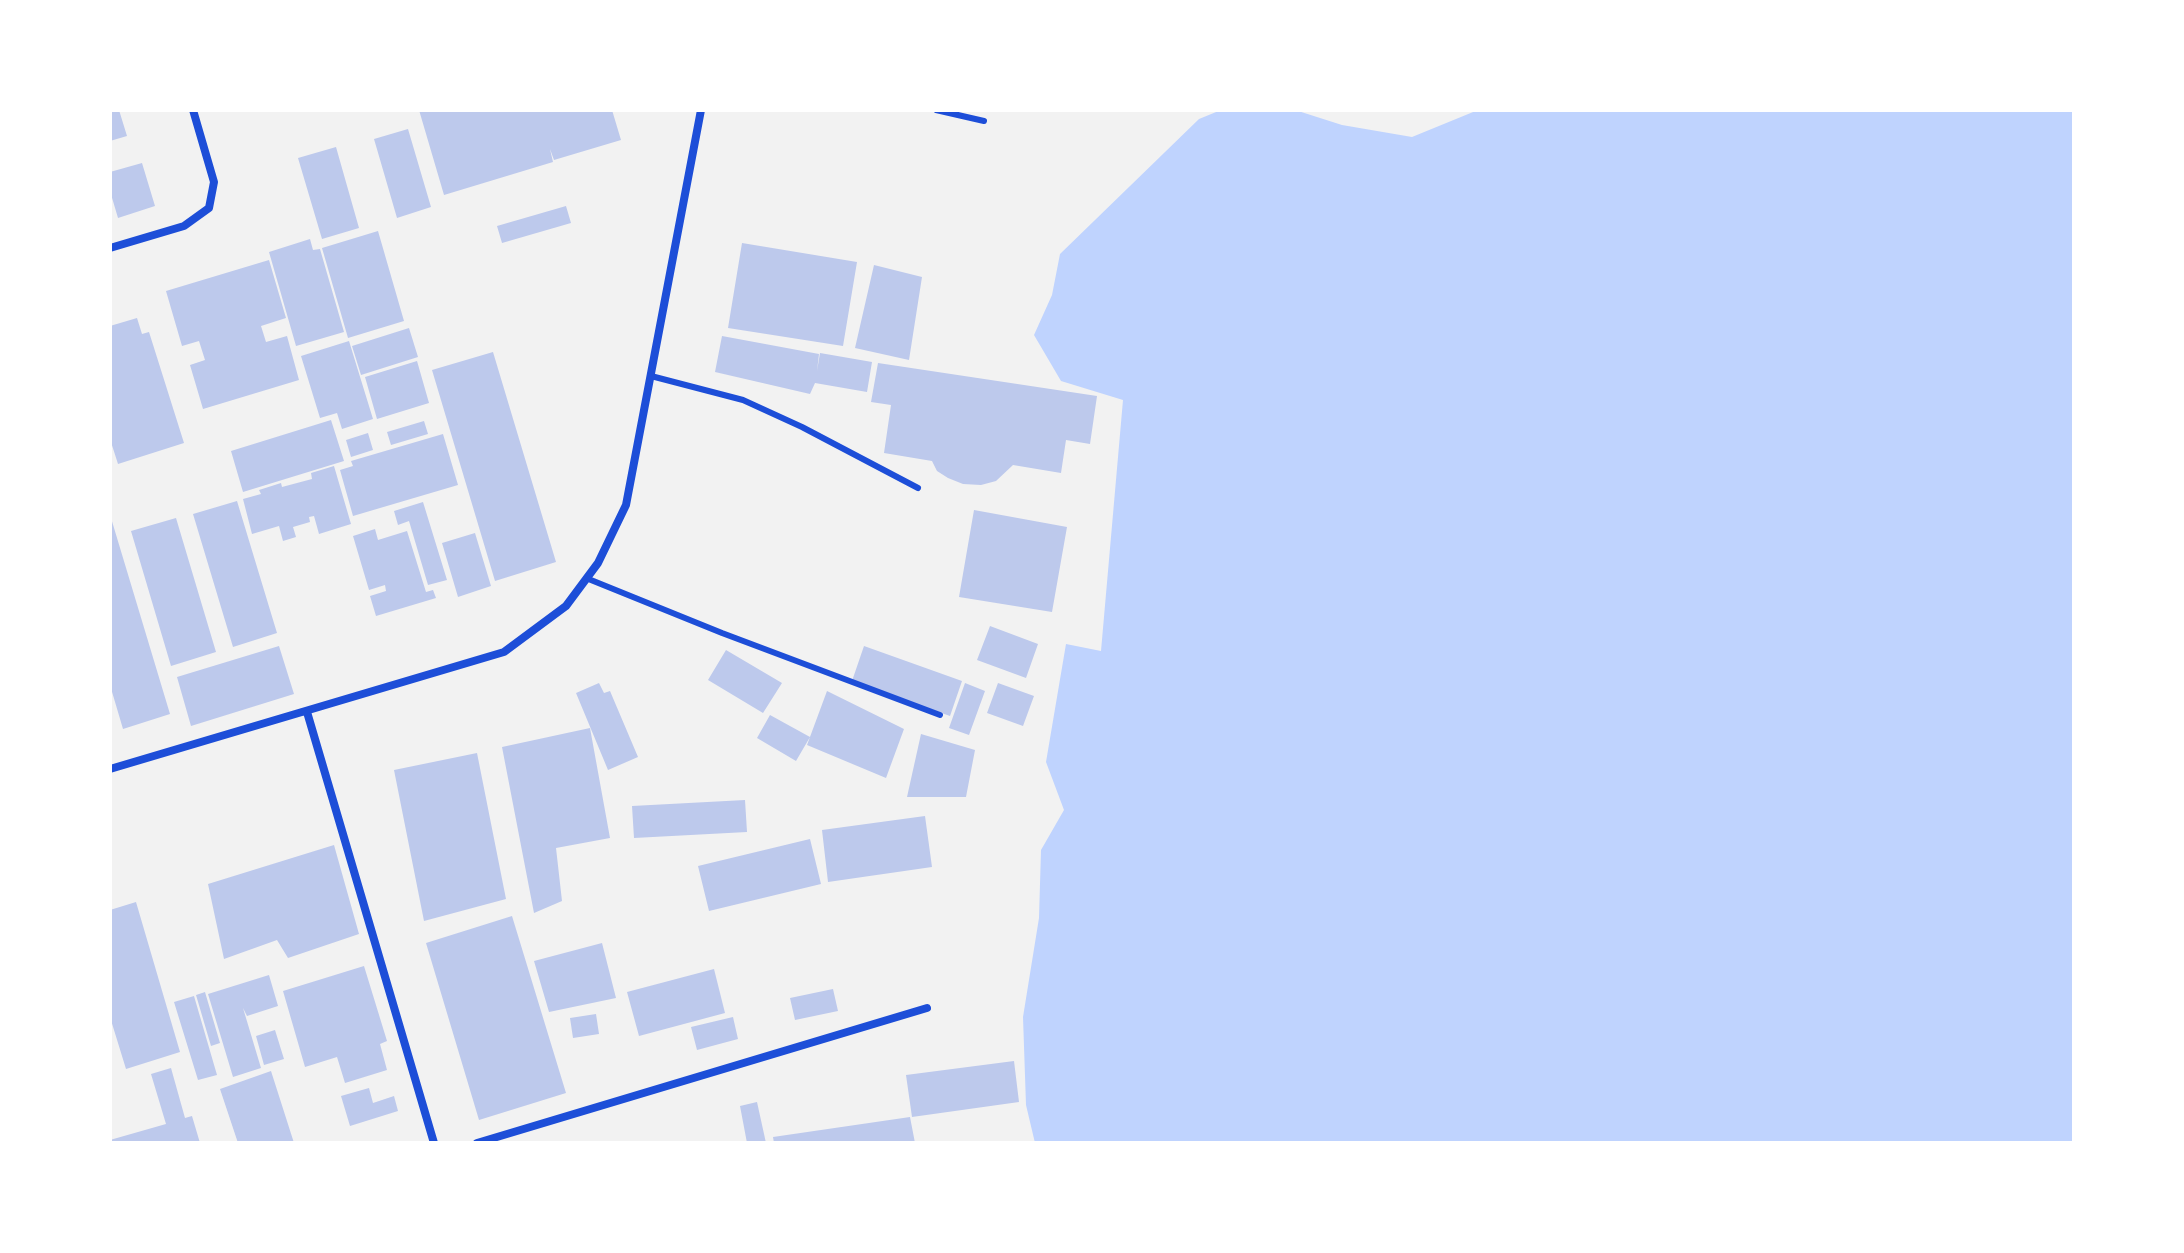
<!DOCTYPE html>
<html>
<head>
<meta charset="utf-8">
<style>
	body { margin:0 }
	#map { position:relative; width:2184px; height:1253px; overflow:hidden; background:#f2f2f2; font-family:"Exo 2",sans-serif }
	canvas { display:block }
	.frame { position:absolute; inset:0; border:112px solid #fff; pointer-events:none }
</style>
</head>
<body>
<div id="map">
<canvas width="2184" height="1253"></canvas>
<div class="frame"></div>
</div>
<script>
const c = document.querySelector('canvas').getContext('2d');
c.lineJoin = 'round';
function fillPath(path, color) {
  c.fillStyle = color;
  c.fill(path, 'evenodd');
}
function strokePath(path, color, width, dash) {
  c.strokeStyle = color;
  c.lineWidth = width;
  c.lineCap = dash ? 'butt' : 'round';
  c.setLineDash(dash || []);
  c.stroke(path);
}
const water = new Path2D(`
	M 1221,110 L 1295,110 L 1342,125 L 1412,137 L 1478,110 L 2074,110 L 2074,1143 L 1035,1143 L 1026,1105 L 1023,1017 L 1039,918 L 1041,850 L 1064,810 L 1046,762 L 1066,644 L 1101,651 L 1123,400 L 1061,381 L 1034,335 L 1052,295 L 1060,254 L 1199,119 Z`);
const building = new Path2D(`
	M 110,110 L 119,110 L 127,136 L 110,141 Z
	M 419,110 L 612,110 L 621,140 L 554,160 L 550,149 L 553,162 L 444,195 Z
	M 408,129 L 431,207 L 397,218 L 374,139 Z
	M 336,147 L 359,228 L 322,239 L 298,158 Z
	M 142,163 L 155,206 L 118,218 L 110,191 L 110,172 Z
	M 566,206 L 571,223 L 502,243 L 497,226 Z
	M 378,231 L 404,321 L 348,338 L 322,248 Z
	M 310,239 L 313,250 L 320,249 L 344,332 L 296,346 L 269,252 Z
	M 742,243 L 857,262 L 843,346 L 728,328 Z
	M 269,260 L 286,318 L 261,326 L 266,342 L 287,336 L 299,380 L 203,409 L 190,365 L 205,360 L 199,341 L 182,346 L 166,291 Z
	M 874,265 L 922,277 L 909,360 L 855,348 Z
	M 137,318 L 142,334 L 149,332 L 184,443 L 118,464 L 110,439 L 110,326 Z
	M 409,328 L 418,357 L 361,375 L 352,346 Z
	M 722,336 L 819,354 L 817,371 L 820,353 L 872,362 L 867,392 L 815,383 L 810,394 L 715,372 Z
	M 349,341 L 373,419 L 342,429 L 337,413 L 320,418 L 301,356 Z
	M 493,352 L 556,562 L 495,581 L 432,370 Z
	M 417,361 L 429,403 L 377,419 L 365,377 Z
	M 878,363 L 1097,396 L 1090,444 L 1066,440 L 1061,473 L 1013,465 L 996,481 L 981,485 L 963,484 L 948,478 L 937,471 L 932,461 L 884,453 L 891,405 L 871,402 Z
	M 331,420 L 344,461 L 243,492 L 231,451 Z
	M 424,421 L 428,434 L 391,445 L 387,432 Z
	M 368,433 L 373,450 L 351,457 L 346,440 Z
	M 443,434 L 458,485 L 353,516 L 340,470 L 353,466 L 351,461 Z
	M 334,466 L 351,524 L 319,534 L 314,516 L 309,517 L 310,522 L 293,527 L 296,537 L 283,541 L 279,526 L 252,534 L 243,499 L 261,494 L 259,490 L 281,483 L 282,487 L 312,479 L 311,473 Z
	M 237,501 L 277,633 L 233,647 L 193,514 Z
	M 423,502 L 447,580 L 428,585 L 409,521 L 398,525 L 394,511 Z
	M 974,510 L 1067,527 L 1052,612 L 959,597 Z
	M 111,518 L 170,714 L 123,729 L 110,685 Z
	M 176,518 L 216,652 L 171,666 L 131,531 Z
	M 375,529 L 378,540 L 407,531 L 426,592 L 433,590 L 436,598 L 376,616 L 370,596 L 386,591 L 385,585 L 369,590 L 353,536 Z
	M 475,533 L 491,586 L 458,597 L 442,543 Z
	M 990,626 L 1038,644 L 1026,678 L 977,660 Z
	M 279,646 L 294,694 L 191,726 L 177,677 Z
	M 864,646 L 962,681 L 950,716 L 852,681 Z
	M 726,650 L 782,683 L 763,713 L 708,680 Z
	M 599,683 L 604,693 L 610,691 L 638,757 L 608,770 L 576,693 Z
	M 965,683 L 985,691 L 969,735 L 949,728 Z
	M 998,683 L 1034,696 L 1023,726 L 987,713 Z
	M 827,691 L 904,729 L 886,778 L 807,745 Z
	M 770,715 L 810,737 L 796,761 L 757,738 Z
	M 590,728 L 610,838 L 556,848 L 562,901 L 534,913 L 502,747 Z
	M 921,734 L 975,750 L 966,797 L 907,797 Z
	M 477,753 L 506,899 L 424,921 L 394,770 Z
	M 745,800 L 747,832 L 634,838 L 632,806 Z
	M 925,816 L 932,867 L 828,882 L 822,830 Z
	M 810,839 L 821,884 L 709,911 L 698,866 Z
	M 334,845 L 359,934 L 288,958 L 277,940 L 224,959 L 208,884 Z
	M 136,902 L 180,1052 L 126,1069 L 110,1017 L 110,910 Z
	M 512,916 L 566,1093 L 479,1120 L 426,943 Z
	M 602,943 L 616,998 L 549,1012 L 534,961 Z
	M 364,966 L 387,1041 L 380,1044 L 387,1070 L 345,1083 L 337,1057 L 305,1067 L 283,991 Z
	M 714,969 L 725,1013 L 639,1036 L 627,992 Z
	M 269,975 L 278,1006 L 247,1016 L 243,1008 L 261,1068 L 233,1077 L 208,994 Z
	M 833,989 L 838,1011 L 795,1020 L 790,998 Z
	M 205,992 L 220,1043 L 211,1046 L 196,995 Z
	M 194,996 L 217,1075 L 198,1080 L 174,1002 Z
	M 596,1014 L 599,1034 L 573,1038 L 570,1018 Z
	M 733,1017 L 738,1039 L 697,1050 L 691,1027 Z
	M 275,1030 L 284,1059 L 264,1065 L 256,1036 Z
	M 1014,1061 L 1019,1102 L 912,1117 L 906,1075 Z
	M 171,1068 L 185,1118 L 192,1116 L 200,1143 L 110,1143 L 110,1140 L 166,1124 L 151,1074 Z
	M 271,1071 L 294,1143 L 238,1143 L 220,1089 Z
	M 369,1088 L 373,1103 L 394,1096 L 398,1111 L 350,1126 L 341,1096 Z
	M 757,1102 L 766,1143 L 747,1143 L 740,1106 Z
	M 910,1117 L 915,1143 L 774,1143 L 773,1137 Z`);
const service = new Path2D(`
	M 936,110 L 984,121
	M 651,376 L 743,400 L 802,427 L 918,488
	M 586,578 L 722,633 L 940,715`);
const minor = new Path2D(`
	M 110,248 L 184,226 L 209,208 L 214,182 L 193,110
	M 307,712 L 434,1143
	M 110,769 L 504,652 L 566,606 L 598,563 L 626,505 L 701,110
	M 477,1143 L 927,1008`);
fillPath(water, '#bfd3fe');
fillPath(building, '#bdc9ec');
strokePath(service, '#1d4ed8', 6);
strokePath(minor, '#1d4ed8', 8);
</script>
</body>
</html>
